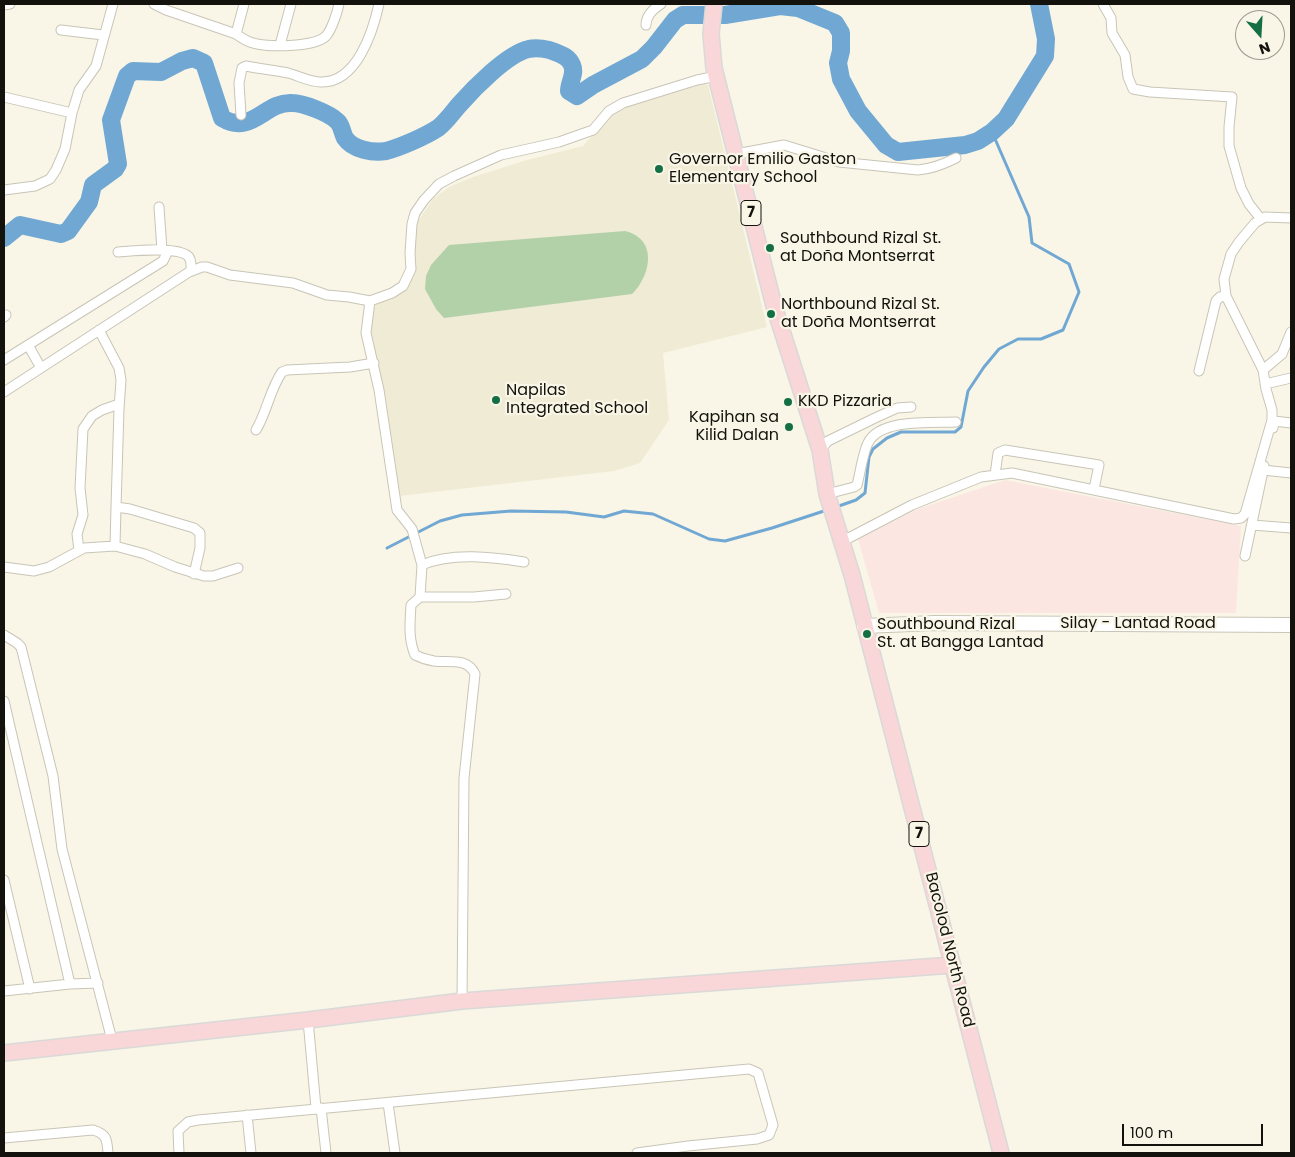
<!DOCTYPE html>
<html>
<head>
<meta charset="utf-8">
<style>
	body { margin:0 }
	#map { position:relative; width:1295px; height:1157px; overflow:hidden; background:#f9f6e7; font-family:Poppins,sans-serif }
	canvas { display:block }
	.frame { position:absolute; inset:0; border:5px solid #13120d; pointer-events:none }
	.north { position:absolute; left:1235px; top:10px; width:50px; height:50px; box-sizing:border-box; background:#f9f6e7; border:1px solid #9d9b90; border-radius:50%; rotate:161deg; font-size:14px; font-weight:700; line-height:20px; text-align:center; color:#13120d }
	.north::after { content:''; display:block; margin:auto; width:18px; height:22px; background:#146f44; clip-path:polygon(50% 0,100% 100%,50% 72%,0 100%) }
	.scale { position:absolute; left:1122px; top:1124px; width:141px; height:22px; box-sizing:border-box; border:2px solid #13120d; border-top:0; padding-left:6px; font-size:15px; line-height:18px; white-space:nowrap; color:#13120d; -webkit-text-stroke:4px #f9f6e7; paint-order:stroke }
</style>
</head>
<body>
<div id="map">
<canvas width="1295" height="1157"></canvas>
<div class="frame"></div>
<div class="north">N</div>
<div class="scale">100 m</div>
</div>
<script>
const c = document.querySelector('canvas').getContext('2d');
c.lineJoin = 'round';
function fillPath(path, color) {
  c.fillStyle = color;
  c.fill(path, 'evenodd');
}
function strokePath(path, color, width, dash) {
  c.strokeStyle = color;
  c.lineWidth = width;
  c.lineCap = dash ? 'butt' : 'round';
  c.setLineDash(dash || []);
  c.stroke(path);
}
function label(font, color, halo, rows, align = 'center') {
  c.font = font + ' Poppins,sans-serif';
  c.lineWidth = 4.5;
  c.setLineDash([]);
  c.textBaseline = 'middle';
  c.strokeStyle = halo;
  c.fillStyle = color;
  for (const [text, x, y, turn = 0] of rows) {
    c.save();
    c.translate(x, y);
    c.rotate((+turn || 0) * Math.PI / 180);
    c.textAlign = isNaN(turn) ? turn : align;
    if (halo) c.strokeText(text, 0, 0);
    c.fillText(text, 0, 0);
    c.restore();
  }
}
const built = new Path2D(`
	M 700,83 L 708,85 L 767,327 L 663,353 L 669,420 L 640,463 L 614,471 L 399,496 L 371,329 L 373,310 L 378,302 L 403,292 L 413,275 L 414,227 L 433,199 L 449,187 L 473,177 L 527,160 L 583,146 L 617,107 Z`);
const medical = new Path2D(`
	M 1005,480 L 1241,526 L 1236,613 L 879,613 L 858,539 L 918,509 Z`);
const green = new Path2D(`
	M 625,231 C 658,239 651,275 632,294 L 444,318 L 436,309 L 425,289 L 426,276 L 431,265 L 449,245 Z`);
const stream = new Path2D(`
	M 836,507 L 856,500 L 865,493 L 869,457 L 873,449 L 887,438 L 901,432 L 955,432 L 961,427 L 968,391 L 984,367 L 999,349 L 1018,339 L 1041,339 L 1063,330 L 1079,292 L 1069,264 L 1032,243 L 1029,217 L 992,132
	M 387,548 L 440,521 L 462,515 L 511,511 L 566,512 L 604,517 L 624,511 L 653,514 L 709,539 L 725,541 L 772,528 L 827,510`);
const river = new Path2D(`
	M 4,238 L 20,225 L 61,234 L 68,231 L 89,202 L 93,185 L 115,169 L 118,164 L 111,120 L 127,76 L 133,71 L 161,72 L 182,61 L 193,58 L 204,63 L 222,118 C 252,136 265,101 292,103 C 303,103 329,113 337,121 C 342,125 342,133 345,138 C 353,150 373,153 386,151 C 401,147 426,136 438,128 C 446,122 452,113 459,105 C 473,89 508,53 529,49 C 536,47 548,49 555,52 C 562,55 569,57 572,65 C 576,74 569,82 569,91 L 577,96 L 593,85 L 642,59 L 654,47 L 675,20 L 683,15 L 725,15 L 780,6 L 798,8 L 835,23 L 841,33 L 841,51 L 838,63 L 841,79 L 858,111 L 886,145 L 898,152 L 965,145 L 978,141 L 992,132 L 1006,119 L 1045,56 L 1046,39 L 1039,4`);
const street = new Path2D(`
	M 154,4 L 166,10 L 236,34 L 244,4
	M 1103,4 L 1111,18 L 1112,33 L 1125,55 L 1128,77 L 1133,89 L 1150,92 L 1232,97 L 1229,127 L 1229,146 L 1241,188 L 1249,204 L 1261,219
	M 4,5 L 10,4
	M 646,25 C 646,15 653,9 661,4
	M 61,30 L 103,35
	M 236,34 C 243,39 249,43 257,44 C 272,47 315,47 326,36 C 332,29 337,13 339,4
	M 280,45 L 291,4
	M 4,97 L 72,113
	M 241,115 L 239,83 L 242,68 L 246,66 C 260,69 274,70 288,73 C 299,76 310,82 321,82 C 357,83 373,31 379,4
	M 736,154 L 784,145 L 839,162 L 918,170 C 932,169 944,164 956,158
	M 4,190 L 35,186 L 50,179 L 56,170 L 65,149 L 72,113 L 79,90 L 96,66 L 113,4
	M 159,207 L 162,250
	M 118,252 C 133,251 177,246 188,256 C 192,260 191,266 191,271
	M 370,301 L 366,333 L 379,390 L 397,510 L 412,529 L 422,565
	M 4,317 L 6,315
	M 99,330 L 119,368 L 121,380 L 119,409 L 116,507
	M 28,345 L 41,368
	M 4,360 L 155,266 L 163,261 L 168,251
	M 1263,370 L 1282,354 L 1291,332
	M 1199,371 L 1216,301 L 1220,297 L 1226,296
	M 1265,384 L 1291,378
	M 4,392 L 189,272 L 202,267 L 207,267 L 230,275 L 293,283 L 327,295 L 349,297 L 370,301 L 392,293 L 403,286 L 411,269 L 410,253 L 412,224 L 415,213 L 424,200 L 439,184 L 454,176 L 501,155 L 559,142 L 593,130 L 609,111 L 623,103 L 697,80 L 717,76
	M 1273,428 L 1274,421 L 1291,423
	M 256,430 C 267,412 270,389 282,372 L 287,370 L 350,367 L 374,363
	M 820,450 L 828,441 L 875,418 L 897,408 L 911,407
	M 1263,470 L 1291,473
	M 995,475 L 998,453 L 1005,450 L 1099,465 L 1094,489
	M 827,494 L 854,487 L 857,485 C 860,474 863,452 868,443 C 880,418 933,423 956,422
	M 1252,525 L 1291,528
	M 843,541 L 912,505 L 981,477 L 1012,473 L 1234,519 L 1241,518 L 1245,514 L 1272,420 L 1272,410 L 1266,389 L 1263,370 L 1226,296 L 1224,279 L 1231,254 L 1239,242 L 1255,223 L 1265,217 L 1291,218
	M 115,546 L 116,507 L 130,509 L 194,528 L 200,533 L 200,548 L 194,574
	M 79,550 L 77,534 L 83,515 L 80,488 L 83,429 L 92,416 L 102,410 L 119,404
	M 1245,556 L 1264,466
	M 4,567 L 34,571 L 49,567 L 84,548 L 115,546 L 145,554 L 175,567 L 204,576 L 213,576 L 238,568
	M 420,597 L 474,597 L 506,594
	M 4,635 L 17,643 L 21,647 L 53,776 L 62,849 L 112,1040
	M 4,701 L 70,984
	M 4,880 L 30,989
	M 4,991 L 70,984 L 98,983
	M 462,1001 L 464,778 L 475,674 C 467,657 449,663 434,661 C 428,660 421,658 415,655 C 408,638 410,623 411,605 L 420,597 L 422,565 C 451,552 493,557 524,562
	M 308,1020 L 316,1108
	M 388,1103 L 395,1153
	M 321,1108 L 326,1153
	M 247,1115 L 251,1153
	M 4,1138 L 93,1130 C 107,1134 107,1140 108,1153
	M 179,1153 L 178,1131 L 188,1122 L 198,1120 L 749,1069 L 758,1073 L 773,1125 L 769,1135 L 757,1139 L 688,1146 L 637,1153`);
const secondary = new Path2D(`
	M 864,626 L 935,623 L 1291,625`);
const primary = new Path2D(`
	M 714,4 L 711,34 L 714,68 L 774,306 L 820,450 L 827,494 L 852,575 L 1001,1153
	M 4,1053 L 308,1020 L 462,1001 L 953,965`);
const markers = [
	[659,169,5,"#146f44"],
	[770,248,5,"#146f44"],
	[771,314,5,"#146f44"],
	[496,400,5,"#146f44"],
	[788,402,5,"#146f44"],
	[789,427,5,"#146f44"],
	[867,634,5,"#146f44"]
];
const shields = [
	[751,213,20],
	[919,834,20]
];
const shieldNames = [
	["7",751,213],
	["7",919,834]
];
const poiNames = [
	["Governor Emilio Gaston",669,160],
	["Elementary School",669,178],
	["Southbound Rizal St.",780,239],
	["at Doña Montserrat",780,257],
	["Northbound Rizal St.",781,305],
	["at Doña Montserrat",781,323],
	["Napilas",506,391],
	["Integrated School",506,409],
	["KKD Pizzaria",798,402],
	["Kapihan sa",779,418,"right"],
	["Kilid Dalan",779,436,"right"],
	["Southbound Rizal",877,625],
	["St. at Bangga Lantad",877,643]
];
const streetNames = [
	["Silay - Lantad Road",1138,624],
	["Bacolod North Road",949,950,76]
];
fillPath(built, '#efebd4');
fillPath(medical, '#fbe6e2');
fillPath(green, '#b2d1a9');
strokePath(stream, '#71a8d3', 3);
strokePath(river, '#71a8d3', 18);
strokePath(street, '#c8c5b7', 11);
strokePath(secondary, '#c8c5b7', 16);
strokePath(primary, '#d9d9d8', 18);
strokePath(street, '#fff', 9);
strokePath(secondary, '#fff', 14);
strokePath(primary, '#f9d7d8', 15);
for (const [x, y, r, color] of markers) {
  const dot = new Path2D();
  dot.arc(x, y, r, 0, 2 * Math.PI);
  c.fillStyle = color;
  c.fill(dot);
  strokePath(dot, '#f9f6e7', 2);
}
for (const [x, y, w] of shields) {
  const box = new Path2D();
  box.roundRect(x - w / 2, y - 12.5, w, 25, 4);
  c.fillStyle = '#f9f6e7';
  c.fill(box);
  strokePath(box, '#13120d', 1);
}
label('bold 15px', '#13120d', null, shieldNames);
label('16px', '#13120d', '#f9f6e7', poiNames, 'left');
label('16px', '#13120d', '#f9f6e7', streetNames);
</script>
</body>
</html>
